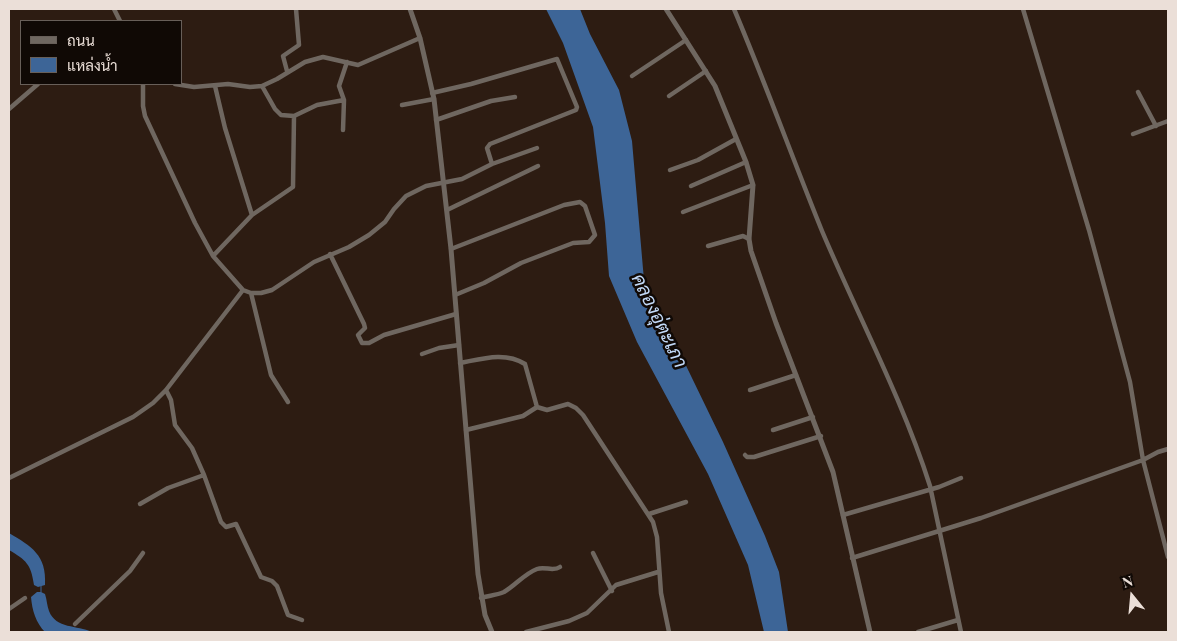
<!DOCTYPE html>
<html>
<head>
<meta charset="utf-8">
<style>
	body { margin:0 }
	#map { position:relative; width:1177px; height:641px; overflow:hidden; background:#2d1c12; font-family:"Playfair Display",Sarabun,serif }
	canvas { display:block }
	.frame { position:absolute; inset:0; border:10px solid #ebdfd8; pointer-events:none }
	.legend { position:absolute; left:20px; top:20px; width:162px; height:65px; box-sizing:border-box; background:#100905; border:1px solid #685f59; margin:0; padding:6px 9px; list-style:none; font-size:15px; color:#ebdfd8 }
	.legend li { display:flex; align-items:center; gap:10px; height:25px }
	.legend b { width:25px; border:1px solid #685f59 }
	.north { position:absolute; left:1107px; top:571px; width:50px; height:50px; -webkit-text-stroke:4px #100905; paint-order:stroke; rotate:343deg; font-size:14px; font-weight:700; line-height:20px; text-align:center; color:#ebdfd8 }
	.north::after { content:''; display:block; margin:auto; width:18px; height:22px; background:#ebdfd8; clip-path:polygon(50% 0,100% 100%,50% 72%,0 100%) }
</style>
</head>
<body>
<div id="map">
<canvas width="1177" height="641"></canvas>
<div class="frame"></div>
<ul class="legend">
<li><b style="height:6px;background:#6f6760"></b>ถนน</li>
<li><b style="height:14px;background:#3d6597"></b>แหล่งน้ำ</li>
</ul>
<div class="north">N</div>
</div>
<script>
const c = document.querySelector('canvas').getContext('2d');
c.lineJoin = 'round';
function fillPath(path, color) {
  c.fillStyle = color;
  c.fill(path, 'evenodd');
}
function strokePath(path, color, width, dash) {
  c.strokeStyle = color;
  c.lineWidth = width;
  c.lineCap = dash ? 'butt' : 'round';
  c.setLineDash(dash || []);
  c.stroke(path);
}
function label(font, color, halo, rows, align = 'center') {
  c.font = font + ' "Playfair Display",Sarabun,serif';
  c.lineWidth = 5;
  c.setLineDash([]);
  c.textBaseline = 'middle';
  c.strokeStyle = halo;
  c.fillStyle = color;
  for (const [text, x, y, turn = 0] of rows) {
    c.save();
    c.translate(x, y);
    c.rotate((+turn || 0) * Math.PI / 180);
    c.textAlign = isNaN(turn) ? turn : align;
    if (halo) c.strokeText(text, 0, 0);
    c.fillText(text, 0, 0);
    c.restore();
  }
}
const water = new Path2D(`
	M 546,9 L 580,9 L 590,34 L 619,90 L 632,141 L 645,292 L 676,345 L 723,442 L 765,536 L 779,572 L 788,632 L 764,632 L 748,565 L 708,474 L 637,342 L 609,276 L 605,223 L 593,127 L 563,43 Z
	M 9,533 C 31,546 47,555 45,585 L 38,587 L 34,585 C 31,564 26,560 9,550 Z
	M 37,592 L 41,592 L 45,594 C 47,600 47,606 49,611 C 56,629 77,625 92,632 L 45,632 C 36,623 32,610 31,597 Z`);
const stream = new Path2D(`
	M 41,584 L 41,592`);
const minor = new Path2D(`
	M 114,9 L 120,21
	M 734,9 C 765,82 792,157 822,231 C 858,316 902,398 930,486 L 961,632
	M 1023,9 L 1089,230 L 1130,382 L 1143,460 L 1168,557
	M 287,71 L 283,56 L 299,45 L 296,9
	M 632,76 L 686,40
	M 143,84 L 143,106 L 145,116 L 195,223 L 213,256 L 243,290 L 251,293 L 261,293 L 272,290 L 314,262 L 349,247 L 369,235 L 385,222 L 394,209 L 406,196 L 426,186 L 462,179 L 492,164 L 537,148
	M 175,84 L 194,87 L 228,84 L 250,87 L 262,86 L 277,79 L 305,62 L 323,57 L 358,65 L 420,38
	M 262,86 L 275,109 L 281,115 L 294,116 L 317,105 L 344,100
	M 1138,92 L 1156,126
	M 432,93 L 471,84 L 557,59 L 577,107 L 576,110 L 490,144 L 487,148 L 492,164
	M 669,96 L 706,71
	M 402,105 L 434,99
	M 9,109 L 38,84
	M 436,120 L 491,101 L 515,97
	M 343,130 L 344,100 L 339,86 L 347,62
	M 1133,134 L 1168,121
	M 670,170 L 698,160 L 736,139
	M 691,186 L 746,162
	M 447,210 L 538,166
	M 683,212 L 753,185
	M 252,215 L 293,187 L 294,116
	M 708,246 L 743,236 L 749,239
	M 451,249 L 564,205 L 580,202 L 585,206 L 595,235 L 589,242 L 573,243 L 521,263 L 484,283 L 455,295
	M 330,254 L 364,324 L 365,328 L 358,335 L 362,343 L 369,343 L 384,335 L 456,314
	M 213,256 L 252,215 L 225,128 L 215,86
	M 251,293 L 271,375 L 288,402
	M 422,354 L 439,348 L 459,345
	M 460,363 C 481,359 505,351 525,364 L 537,407 L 547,410 L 568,404 L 576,408 L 583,415 L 653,522 L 657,537 L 661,593 L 669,632
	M 166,390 L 171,400 L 175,425 L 192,448 L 204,475 L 221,522 L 226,527 L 236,524 L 261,577 L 272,581 L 277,586 L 288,615 L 302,620
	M 750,390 L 796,375
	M 466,430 L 523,416 L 537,407
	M 773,430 L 813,417
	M 745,455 L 747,457 L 754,457 L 821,436
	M 9,478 L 133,417 L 153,403 L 166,390 L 243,290
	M 140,504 L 168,488 L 204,475
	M 649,514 L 686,502
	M 843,515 L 939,487 L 961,478
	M 593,553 L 612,591
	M 852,558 L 981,518 L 1143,460 L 1158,452 L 1168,449
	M 481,598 C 488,596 497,595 504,592 C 516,585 524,574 537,569 C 545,566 553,572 560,567
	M 9,609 L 25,598
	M 75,624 L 130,571 L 143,553
	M 526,632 L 569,621 L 587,613 L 616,585 L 658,572
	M 918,632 L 958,620`);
const tertiary = new Path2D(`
	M 410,9 L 420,38 L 434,99 L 451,249 L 478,574 L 485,615 L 492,632
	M 666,9 L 715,86 L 746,162 L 753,185 L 749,239 L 751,251 L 776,323 L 833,472 L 870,632`);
const waterNames = [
	["คลองอุ่ตะเภา",659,321,64]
];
fillPath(water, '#3d6597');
strokePath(stream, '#3d6597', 1);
strokePath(minor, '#6f6760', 4.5);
strokePath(tertiary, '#6f6760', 5);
label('italic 19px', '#c2d9f7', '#100905', waterNames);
</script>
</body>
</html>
